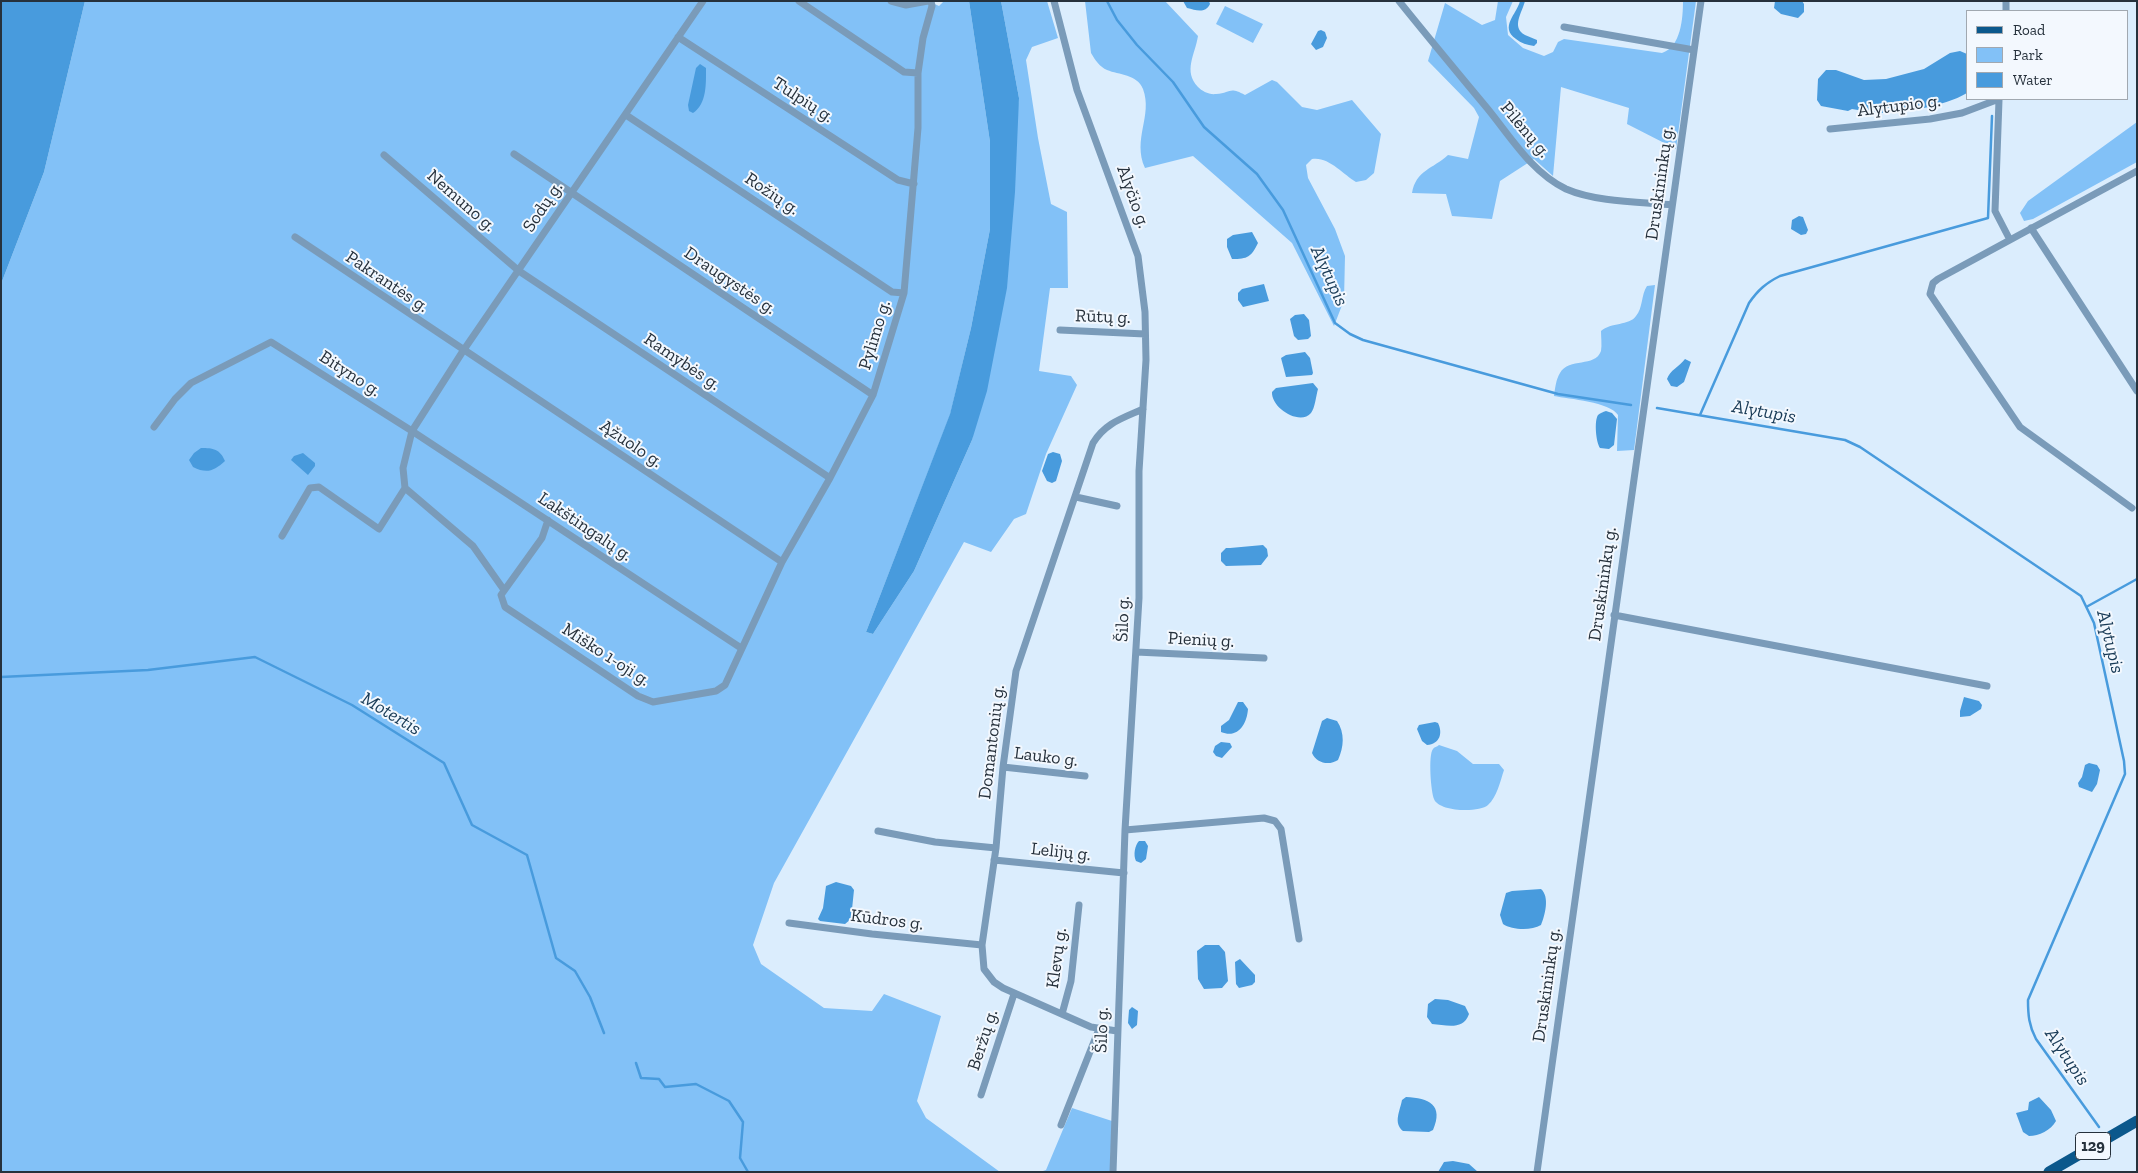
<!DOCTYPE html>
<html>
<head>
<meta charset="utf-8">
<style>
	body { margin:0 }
	#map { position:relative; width:2138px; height:1173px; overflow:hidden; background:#dbedfd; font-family:"Zilla Slab",serif }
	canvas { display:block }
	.frame { position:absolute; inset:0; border:2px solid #26313c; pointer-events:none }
	.legend { position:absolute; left:1966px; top:10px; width:162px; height:90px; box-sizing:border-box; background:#f3f8fe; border:1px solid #a1a8b0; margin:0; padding:6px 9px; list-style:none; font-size:15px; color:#26313c }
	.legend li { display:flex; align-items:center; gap:10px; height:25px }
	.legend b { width:25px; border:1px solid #a1a8b0 }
</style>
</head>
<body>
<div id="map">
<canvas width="2138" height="1173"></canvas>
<div class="frame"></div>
<ul class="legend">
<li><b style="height:6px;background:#0b588c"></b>Road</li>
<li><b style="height:14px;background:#82c1f7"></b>Park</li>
<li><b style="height:14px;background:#489bdd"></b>Water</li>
</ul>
</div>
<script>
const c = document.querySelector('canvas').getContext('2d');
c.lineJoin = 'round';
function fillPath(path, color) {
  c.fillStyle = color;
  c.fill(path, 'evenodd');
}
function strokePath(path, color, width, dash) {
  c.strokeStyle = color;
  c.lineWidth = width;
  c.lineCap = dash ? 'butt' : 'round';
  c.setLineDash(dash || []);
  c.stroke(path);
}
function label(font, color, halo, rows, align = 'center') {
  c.font = font + ' "Zilla Slab",serif';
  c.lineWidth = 4;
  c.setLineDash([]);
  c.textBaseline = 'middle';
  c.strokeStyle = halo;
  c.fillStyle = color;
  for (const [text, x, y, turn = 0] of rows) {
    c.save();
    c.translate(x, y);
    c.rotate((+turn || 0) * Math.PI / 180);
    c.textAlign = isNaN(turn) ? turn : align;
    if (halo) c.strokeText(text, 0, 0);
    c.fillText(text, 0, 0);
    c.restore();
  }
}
const green = new Path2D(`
	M 85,1 L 928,1 L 939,6 L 944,1 L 969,1 L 990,142 L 990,229 L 971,328 L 950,415 L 866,632 L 873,634 L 914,571 L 972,440 L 1019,98 L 1001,1 L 1047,1 L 1058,38 L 1032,47 L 1026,60 L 1038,138 L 1051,204 L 1067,212 L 1068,288 L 1050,288 L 1039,371 L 1071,376 L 1077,385 L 1046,454 L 1026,514 L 1014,519 L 991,552 L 964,542 L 774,883 L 753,945 L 761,964 L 824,1008 L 872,1011 L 884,994 L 941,1016 L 917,1101 L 926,1118 L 1000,1172 L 1,1172 L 1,284 L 44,172 Z
	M 1085,1 L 1165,1 L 1198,36 C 1195,55 1183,71 1198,87 C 1202,91 1209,95 1216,94 C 1231,93 1229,86 1245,95 L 1272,80 L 1277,82 L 1302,107 L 1317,110 L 1352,100 L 1381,134 L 1374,173 L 1366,180 L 1356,182 C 1343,174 1328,156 1312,159 L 1306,165 L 1308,178 L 1335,229 L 1345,256 L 1344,300 L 1334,326 L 1292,243 L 1193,156 L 1145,168 C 1132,139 1153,116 1143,89 C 1137,74 1119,75 1107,70 C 1100,67 1095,60 1091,53 Z
	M 1498,1 L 1513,1 L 1506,17 L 1508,35 L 1523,48 L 1544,56 L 1553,52 L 1558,42 L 1564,39 L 1662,53 C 1681,47 1683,18 1683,1 L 1696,1 L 1676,149 L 1627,124 L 1629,108 L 1561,87 L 1553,176 L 1534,159 L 1500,181 L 1492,219 L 1452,216 L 1446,194 L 1412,193 C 1416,170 1433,169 1448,155 L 1468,159 L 1479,117 L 1474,108 L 1428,61 L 1445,3 L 1482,25 L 1495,20 Z
	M 1225,6 L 1263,24 L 1253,43 L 1216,24 Z
	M 2137,122 L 2137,162 L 2033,219 L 2024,221 L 2020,213 L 2028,201 Z
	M 1655,285 L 1634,450 L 1617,451 L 1618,415 C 1610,402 1569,399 1554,396 C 1555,389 1556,379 1560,373 C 1569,357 1595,368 1601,351 C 1602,345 1601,337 1601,331 C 1611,322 1629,326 1636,316 C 1643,308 1641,295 1647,286 Z
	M 1439,745 L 1457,751 L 1473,764 L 1499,764 L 1504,770 C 1500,782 1497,797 1488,805 C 1479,813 1439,812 1434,799 C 1431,792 1428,755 1433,749 C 1434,747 1437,747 1439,745 Z
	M 1072,1108 L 1112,1121 L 1110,1172 L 1040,1172 L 1046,1170 Z`);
const water = new Path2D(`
	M 1,1 L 85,1 L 44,172 L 1,284 Z
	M 969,1 L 1001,1 L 1019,98 L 1015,192 L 1007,288 L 987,391 L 972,440 L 914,571 L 873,634 L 866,632 L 950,414 L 971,328 L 990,229 L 990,142 Z
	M 1183,1 L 1209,1 L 1210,4 C 1205,14 1196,10 1187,8 Z
	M 1520,1 L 1525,1 C 1522,13 1511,27 1525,35 C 1529,37 1533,38 1537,40 L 1537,43 L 1534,46 C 1527,45 1521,43 1516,39 C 1499,27 1517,14 1520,1 Z
	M 1775,1 L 1802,1 L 1804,4 L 1804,12 L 1798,18 L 1781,14 L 1774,8 Z
	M 1321,30 L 1325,32 L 1327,38 L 1323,47 L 1316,50 L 1311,44 L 1318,31 Z
	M 1960,51 L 1967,54 L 1967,93 C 1943,107 1903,113 1875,113 C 1868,113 1860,110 1852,109 L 1848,111 L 1821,106 L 1817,100 L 1818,79 L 1826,70 L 1836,70 L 1864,80 L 1886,79 L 1924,69 L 1950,53 Z
	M 700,64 L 706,68 C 706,83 707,104 693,113 L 689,111 L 688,105 L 696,68 Z
	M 1799,216 L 1803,217 L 1808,230 L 1806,234 L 1801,235 L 1791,229 L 1792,220 Z
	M 1252,232 L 1258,243 C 1251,257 1248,259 1232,259 L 1227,247 L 1227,239 L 1233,235 Z
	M 1264,284 L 1269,301 L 1243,307 L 1238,300 L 1238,293 L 1242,289 Z
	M 1304,314 L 1309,320 L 1311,336 L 1308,339 L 1298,340 L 1294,336 L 1290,319 L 1295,315 Z
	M 1305,352 L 1310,358 L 1313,373 L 1312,375 L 1286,377 L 1281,358 L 1286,355 Z
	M 1685,359 L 1691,362 L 1684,382 L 1677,387 L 1671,386 L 1667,379 C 1670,370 1679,367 1685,359 Z
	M 1313,383 L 1318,389 C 1316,396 1315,408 1311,413 C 1300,426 1271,408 1272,392 L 1276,388 Z
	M 1606,411 L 1612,413 L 1617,419 L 1614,445 L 1609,449 L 1600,448 C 1596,442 1594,421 1598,415 C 1600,413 1603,412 1606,411 Z
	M 201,448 C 213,448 220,449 225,461 C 214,471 207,474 193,467 L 189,460 L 194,453 Z
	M 1053,452 L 1060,454 L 1062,461 L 1056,481 L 1052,483 L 1047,481 L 1042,471 L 1048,454 Z
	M 303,453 L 315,463 L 315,466 L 308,475 L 291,460 L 294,456 Z
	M 1263,545 L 1267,549 L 1268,556 L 1261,565 L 1226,566 L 1221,561 L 1221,553 L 1226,548 L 1230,548 Z
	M 1964,697 L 1979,701 L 1982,705 L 1981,709 L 1970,716 L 1960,717 L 1960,711 Z
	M 1238,702 L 1243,702 L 1248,709 C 1247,724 1238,739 1221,732 L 1221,726 L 1229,720 Z
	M 1327,718 L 1337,721 C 1345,733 1344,747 1338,760 C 1329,766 1316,763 1312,753 L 1322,721 Z
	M 1435,722 L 1438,723 C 1443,733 1440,744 1427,745 L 1422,741 L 1417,729 L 1419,725 Z
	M 1221,742 L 1230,743 L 1232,747 L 1222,758 L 1216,756 L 1213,752 L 1215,746 Z
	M 2089,763 L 2097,765 L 2100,770 L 2097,784 L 2092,792 L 2079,787 L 2078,783 L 2082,777 L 2085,765 Z
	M 1139,841 L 1145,841 L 1148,846 L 1146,859 L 1141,863 L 1136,861 C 1133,855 1135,845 1139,841 Z
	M 836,882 L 851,886 L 854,890 L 851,919 L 845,924 L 820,921 L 818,919 L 823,908 L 826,886 Z
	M 1541,889 C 1550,897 1545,915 1541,925 C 1531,931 1512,930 1503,924 L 1500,915 L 1506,893 L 1512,891 Z
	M 1205,945 L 1219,945 L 1225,952 L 1228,981 L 1222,988 L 1204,989 L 1198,979 L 1197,951 Z
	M 1240,959 L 1255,975 L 1255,982 L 1252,985 L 1239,988 L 1236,984 L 1235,962 Z
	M 1435,999 L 1448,1000 L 1465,1006 L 1469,1014 C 1463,1031 1446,1025 1432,1024 L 1427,1017 L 1428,1004 Z
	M 1132,1007 L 1138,1011 L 1137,1025 L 1132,1029 L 1128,1023 L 1129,1010 Z
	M 1406,1097 C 1429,1098 1444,1105 1433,1130 L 1429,1132 L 1403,1131 C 1393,1123 1400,1111 1402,1100 Z
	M 2039,1097 L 2051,1110 L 2056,1121 C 2051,1130 2039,1136 2029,1136 L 2023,1132 L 2016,1113 L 2028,1110 L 2029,1102 Z
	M 1453,1161 L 1469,1164 L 1478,1172 L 1438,1172 L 1444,1162 Z`);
const stream = new Path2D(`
	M 1107,1 L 1117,20 L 1137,45 L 1173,82 L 1204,127 L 1257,174 L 1283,210 L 1335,323 L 1350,334 L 1363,340 L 1558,394 L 1631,405
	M 1657,408 L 1845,440 L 1860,447 L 2081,596 L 2094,623 L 2124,761 L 2125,774 L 2028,1000 C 2028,1015 2029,1026 2036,1039 L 2099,1127
	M 1700,415 L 1749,303 C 1758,290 1766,283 1780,276 L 1988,218 L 1992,116
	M 2088,606 L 2137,579
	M 1,677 L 148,670 L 255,657 L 352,705 L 444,763 L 472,825 L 527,855 L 556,958 L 575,971 L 590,997 L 604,1033
	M 636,1063 L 641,1078 L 659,1079 L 665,1087 L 696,1084 L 729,1101 L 743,1122 L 740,1158 L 748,1172`);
const street = new Path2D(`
	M 799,1 L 904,72 L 918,73
	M 891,1 L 906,5 L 928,1
	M 1054,1 L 1077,90 L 1138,256 L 1145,312 L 1146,360 L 1139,471 L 1139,598 L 1125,830 L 1113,1172
	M 1399,1 C 1428,37 1457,72 1487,108 C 1510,136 1532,173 1566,189 C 1596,202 1639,202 1672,205
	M 2006,11 L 2006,1
	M 1564,27 L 1694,50
	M 678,37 L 898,180 L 914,184
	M 1999,100 L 1995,211 L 2010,240
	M 626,115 L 892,292 L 904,293
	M 1830,129 L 1930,119 L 1962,113 L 1999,99
	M 514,154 L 873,395
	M 384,155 L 519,271 L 830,478
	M 2031,228 L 2137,391
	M 295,237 L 782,562
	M 1060,330 L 1145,334
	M 154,427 L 175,399 L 191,383 L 271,342 L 412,431 L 741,648
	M 405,488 L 473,546 L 504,590
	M 1076,497 L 1117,506
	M 2132,508 L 2020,427 L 1930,294 L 1933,283 L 1938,279 L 2137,171
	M 548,520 L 542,538 L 501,595 L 505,607 L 638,696 L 653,702 L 716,691 L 725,685 L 782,562 L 830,478 L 873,395 L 904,293 L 918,128 L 918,73 L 923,38 L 932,6 L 931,1
	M 282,536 L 310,488 L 319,487 L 379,529 L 405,488 L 403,468 L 412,431 L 463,351 L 703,1
	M 1614,615 L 1987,686
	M 1136,652 L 1264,658
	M 1003,767 L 1085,776
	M 1125,830 L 1264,818 L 1275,821 L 1281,829 L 1299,939
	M 878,831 L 935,842 L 996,848
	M 994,860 L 1124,873
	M 789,923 L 872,934 L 982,945
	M 1062,1014 L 1071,981 L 1079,905
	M 1117,1031 L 1091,1027 L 1003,988 L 994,982 L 984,969 L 982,945 L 996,848 L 1003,767 L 1016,671 L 1093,443 C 1105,423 1123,418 1143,409
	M 981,1095 L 1014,994
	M 1061,1125 L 1099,1029
	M 1537,1172 L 1701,1`);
const primary = new Path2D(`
	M 2049,1172 L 2137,1121`);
const shields = [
	[2093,1146,35]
];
const shieldNames = [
	["129",2093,1146]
];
const streetNames = [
	["Tulpių g.",803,100,33],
	["Alytupio g.",1899,106,-7],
	["Pilėnų g.",1525,130,50],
	["Druskininkų g.",1660,183,-82],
	["Rožių g.",772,194,34],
	["Alyčio g.",1133,197,70],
	["Nemuno g.",461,201,41],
	["Sodų g.",543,207,-56],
	["Draugystės g.",730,281,34],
	["Pakrantės g.",387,282,34],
	["Rūtų g.",1103,317,2],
	["Pylimo g.",875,335,-73],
	["Ramybės g.",682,362,34],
	["Bityno g.",350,374,33],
	["Ąžuolo g.",631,444,34],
	["Lakštingalų g.",585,527,34],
	["Druskininkų g.",1603,584,-82],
	["Šilo g.",1123,619,-88],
	["Pienių g.",1201,640,3],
	["Miško 1-oji g.",606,655,33],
	["Domantonių g.",992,742,-83],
	["Lauko g.",1046,757,7],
	["Lelijų g.",1061,852,6],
	["Kūdros g.",887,920,7],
	["Klevų g.",1057,958,-82],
	["Druskininkų g.",1547,985,-82],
	["Šilo g.",1102,1030,-88],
	["Beržų g.",983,1040,-72]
];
const waterNames = [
	["Alytupis",1329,276,65],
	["Alytupis",1764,412,10],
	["Alytupis",2110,642,76],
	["Motertis",391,714,31],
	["Alytupis",2067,1057,56]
];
fillPath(green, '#82c1f7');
fillPath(water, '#489bdd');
strokePath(stream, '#489bdd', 2.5);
strokePath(street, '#7a9bb9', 7);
strokePath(primary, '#0b588c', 11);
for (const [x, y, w] of shields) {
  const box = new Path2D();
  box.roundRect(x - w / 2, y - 13.5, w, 27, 4);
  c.fillStyle = '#f3f8fe';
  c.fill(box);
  strokePath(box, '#26313c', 1);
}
label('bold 16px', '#26313c', null, shieldNames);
label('18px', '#26313c', '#f3f8fe', streetNames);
label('italic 19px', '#193b57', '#f3f8fe', waterNames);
</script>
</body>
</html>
